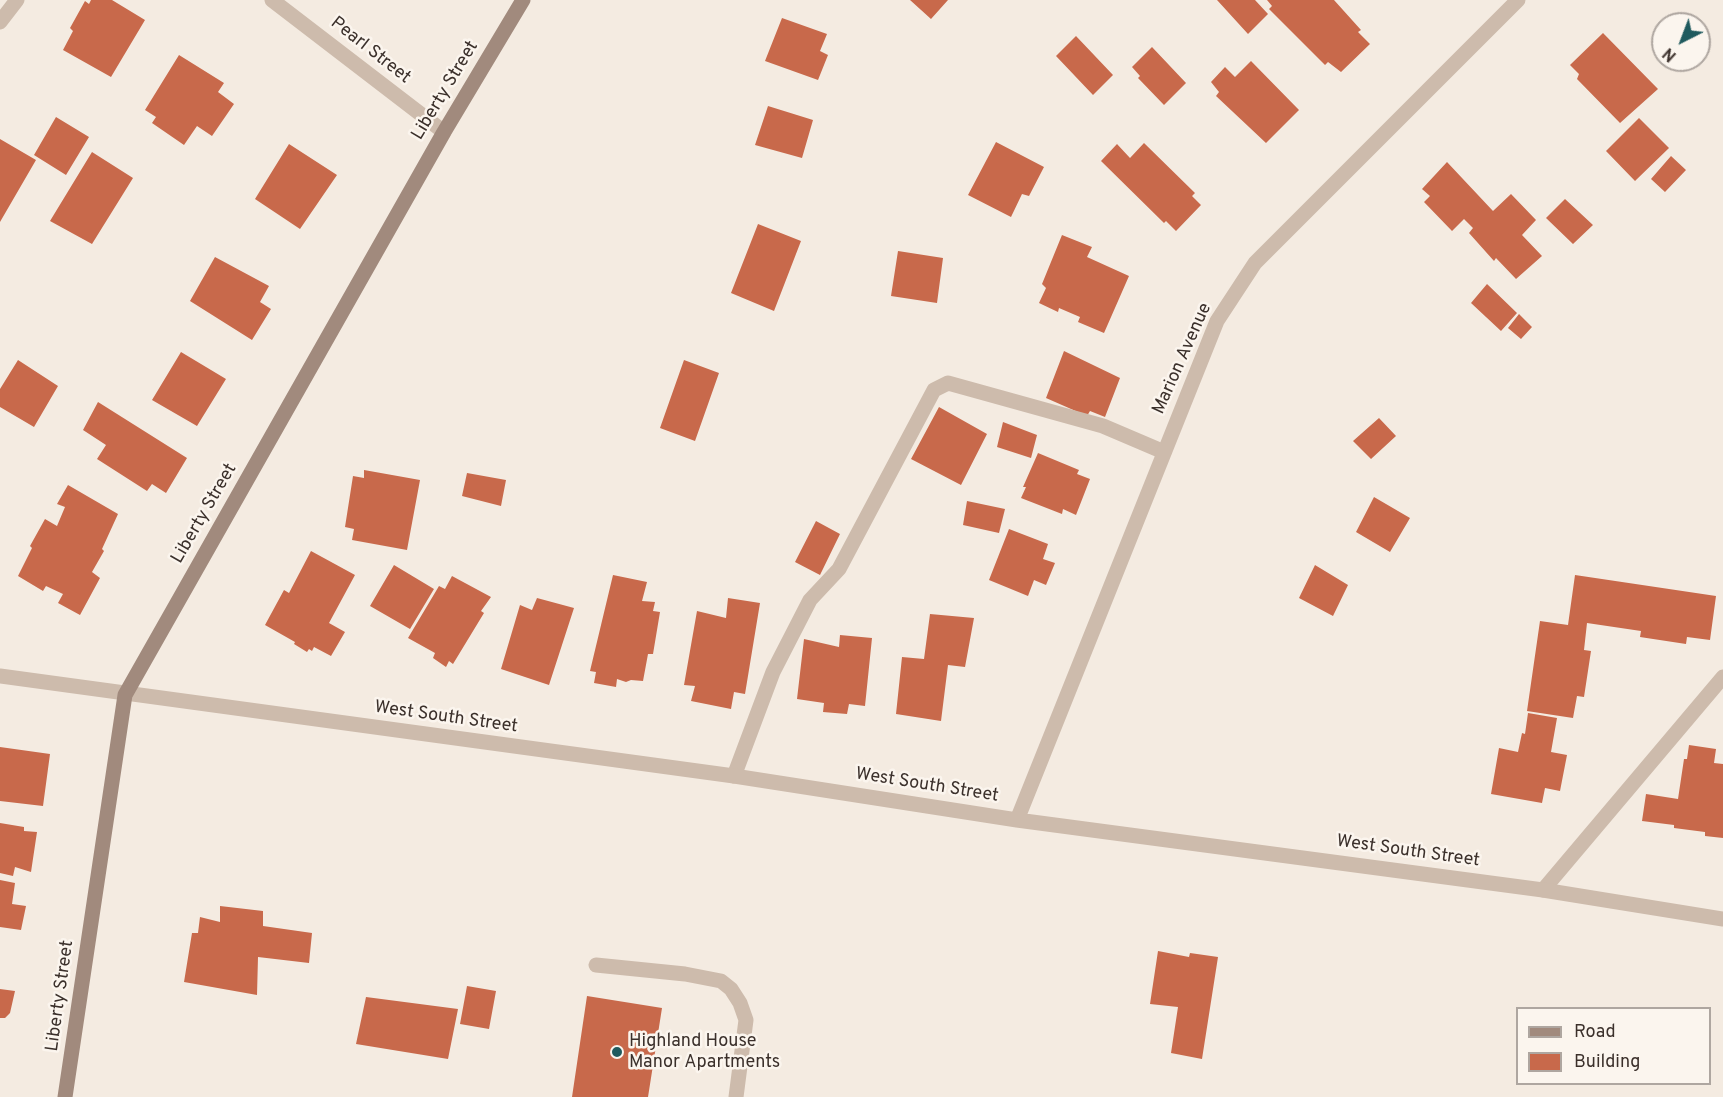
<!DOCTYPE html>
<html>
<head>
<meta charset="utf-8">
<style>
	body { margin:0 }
	#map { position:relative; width:1723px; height:1097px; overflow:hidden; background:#f4ebe1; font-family:Overpass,sans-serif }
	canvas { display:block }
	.legend { position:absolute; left:1516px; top:1007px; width:195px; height:78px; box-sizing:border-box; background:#fbf5ee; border:2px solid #aea6a0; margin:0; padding:8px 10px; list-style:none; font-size:18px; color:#3b302b }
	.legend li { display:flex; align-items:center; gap:12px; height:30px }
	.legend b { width:30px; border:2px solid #aea6a0 }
	.north { position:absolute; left:1651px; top:12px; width:60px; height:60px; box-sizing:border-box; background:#fbf5ee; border:2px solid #aea6a0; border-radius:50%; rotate:222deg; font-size:16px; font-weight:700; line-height:24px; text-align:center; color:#3b302b }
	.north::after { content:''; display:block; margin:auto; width:21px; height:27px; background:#1f5a5e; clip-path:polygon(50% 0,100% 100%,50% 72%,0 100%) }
</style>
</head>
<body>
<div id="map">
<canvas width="1723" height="1097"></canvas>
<ul class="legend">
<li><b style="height:8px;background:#a18a7d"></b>Road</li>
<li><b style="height:16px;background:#c8694b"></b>Building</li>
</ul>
<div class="north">N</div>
</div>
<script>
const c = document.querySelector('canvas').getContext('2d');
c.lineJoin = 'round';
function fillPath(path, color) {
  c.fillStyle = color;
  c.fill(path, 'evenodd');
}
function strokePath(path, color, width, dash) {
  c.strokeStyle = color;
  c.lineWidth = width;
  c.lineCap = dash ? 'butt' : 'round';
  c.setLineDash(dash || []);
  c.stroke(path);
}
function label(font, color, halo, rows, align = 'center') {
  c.font = font + ' Overpass,sans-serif';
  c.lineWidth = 5;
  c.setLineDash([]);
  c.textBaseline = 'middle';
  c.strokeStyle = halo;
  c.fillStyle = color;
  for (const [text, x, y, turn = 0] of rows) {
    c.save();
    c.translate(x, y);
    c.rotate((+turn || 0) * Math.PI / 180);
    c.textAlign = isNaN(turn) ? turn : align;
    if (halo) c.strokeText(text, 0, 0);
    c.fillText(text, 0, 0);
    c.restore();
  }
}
const building = new Path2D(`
	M 91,0 L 112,0 L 145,20 L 111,77 L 63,50 L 73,31 L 70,28 L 85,1 L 89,4 Z
	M 910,0 L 948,0 L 931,19 Z
	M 1217,0 L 1255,0 L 1268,14 L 1248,34 Z
	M 1267,0 L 1334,0 L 1361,30 L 1358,32 L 1370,44 L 1341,72 L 1328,62 L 1325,65 L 1269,9 L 1272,6 Z
	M 782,18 L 827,34 L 820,51 L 828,55 L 818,80 L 765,61 Z
	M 1603,33 L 1658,89 L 1620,123 L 1577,79 L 1579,74 L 1570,65 Z
	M 1076,36 L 1113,75 L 1093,95 L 1056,56 Z
	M 1152,47 L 1186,83 L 1164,105 L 1138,78 L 1140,76 L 1132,67 Z
	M 179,55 L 224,83 L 218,92 L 234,104 L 212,136 L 197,126 L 184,145 L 152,123 L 156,117 L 145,110 Z
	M 1251,61 L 1299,110 L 1266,143 L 1216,96 L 1219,92 L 1211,82 L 1225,67 L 1235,77 Z
	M 768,106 L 813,120 L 802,158 L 755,145 Z
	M 56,117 L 89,137 L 66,175 L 34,155 Z
	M 1639,118 L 1669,148 L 1635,181 L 1606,151 Z
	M 0,139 L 36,160 L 0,222 Z
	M 996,142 L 1044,167 L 1029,196 L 1022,194 L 1011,217 L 968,195 Z
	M 1144,143 L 1195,193 L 1192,196 L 1201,205 L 1176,231 L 1166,221 L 1164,223 L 1101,161 L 1117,144 L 1130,158 Z
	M 289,144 L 337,175 L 300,229 L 255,199 Z
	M 92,152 L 133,178 L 92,244 L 50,221 Z
	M 1671,156 L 1686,170 L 1665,192 L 1651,179 Z
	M 1447,162 L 1493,211 L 1511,194 L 1536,220 L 1522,235 L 1542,256 L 1516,279 L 1496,258 L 1494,261 L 1469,233 L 1473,228 L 1464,219 L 1452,231 L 1424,202 L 1430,196 L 1422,189 Z
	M 1565,199 L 1593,225 L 1573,244 L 1546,218 Z
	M 758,224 L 801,241 L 774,311 L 731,293 Z
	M 1062,235 L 1092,247 L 1087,257 L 1129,276 L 1104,333 L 1078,322 L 1080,317 L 1059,308 L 1058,312 L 1039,303 L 1046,288 L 1042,284 Z
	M 898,251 L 943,258 L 937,303 L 891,296 Z
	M 215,257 L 269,286 L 260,302 L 271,309 L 252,340 L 190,301 Z
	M 1487,284 L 1517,313 L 1501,331 L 1471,303 Z
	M 1519,314 L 1532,327 L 1521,339 L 1508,328 Z
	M 1064,351 L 1120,378 L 1105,417 L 1090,411 L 1087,416 L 1046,398 Z
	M 181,352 L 226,379 L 197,426 L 152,400 Z
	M 18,360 L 58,386 L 34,427 L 0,407 L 0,389 Z
	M 684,360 L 719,373 L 695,441 L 660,428 Z
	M 98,402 L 187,458 L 166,493 L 152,484 L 147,491 L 97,459 L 106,445 L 83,430 Z
	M 939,407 L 987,434 L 961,485 L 911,459 Z
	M 1379,418 L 1396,436 L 1371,459 L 1353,441 Z
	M 1003,422 L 1037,435 L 1031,458 L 997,447 Z
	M 1038,453 L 1079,470 L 1077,474 L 1090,479 L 1076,515 L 1063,509 L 1062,514 L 1021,498 L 1026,487 L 1023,487 Z
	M 364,470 L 420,480 L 407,550 L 352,540 L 354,529 L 345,527 L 353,476 L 364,478 Z
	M 467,473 L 506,480 L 501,506 L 462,496 Z
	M 68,485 L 118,514 L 102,549 L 104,551 L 92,572 L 100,578 L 80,615 L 58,603 L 63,594 L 46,586 L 43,591 L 18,576 L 32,548 L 30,546 L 45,519 L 57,526 L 65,507 L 57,504 Z
	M 1374,497 L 1410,518 L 1390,552 L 1356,532 Z
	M 967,501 L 1005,509 L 999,533 L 963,525 Z
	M 816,521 L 840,534 L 820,575 L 795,562 Z
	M 1009,529 L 1048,544 L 1043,559 L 1055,563 L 1046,585 L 1034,580 L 1028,596 L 989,580 Z
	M 311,551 L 355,575 L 329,623 L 345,632 L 331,656 L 314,647 L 312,651 L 309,649 L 307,652 L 294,644 L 295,642 L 265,625 L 284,590 L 289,593 Z
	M 394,565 L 434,589 L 410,629 L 370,606 Z
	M 1315,565 L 1348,585 L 1333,616 L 1299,598 Z
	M 613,575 L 647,582 L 642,601 L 655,602 L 653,611 L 660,612 L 653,654 L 648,654 L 643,681 L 631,680 L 626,682 L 617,679 L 616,687 L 594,683 L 596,672 L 590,671 Z
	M 1575,575 L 1716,596 L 1710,640 L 1687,637 L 1686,644 L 1640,637 L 1641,631 L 1587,623 L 1584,650 L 1591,651 L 1584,697 L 1577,696 L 1573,718 L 1527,711 L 1540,621 L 1568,625 Z
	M 452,576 L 491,597 L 481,611 L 484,613 L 453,664 L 449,661 L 446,667 L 433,658 L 435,653 L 408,638 L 439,586 L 445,589 Z
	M 537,598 L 574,608 L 549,685 L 501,669 L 520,605 L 532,610 Z
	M 728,598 L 760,603 L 745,694 L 734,692 L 731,709 L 691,701 L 695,686 L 684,685 L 697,611 L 726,618 Z
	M 930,614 L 974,618 L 965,667 L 948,665 L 941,721 L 896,714 L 902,657 L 924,659 Z
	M 840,635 L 872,638 L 865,706 L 849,704 L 847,714 L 823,712 L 824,703 L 797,699 L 804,639 L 839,647 Z
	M 1528,713 L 1557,718 L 1551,752 L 1567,755 L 1560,791 L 1545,788 L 1542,803 L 1491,794 L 1499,748 L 1518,752 L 1522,733 L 1525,734 Z
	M 1689,745 L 1716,749 L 1714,763 L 1723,764 L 1723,838 L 1705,836 L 1705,832 L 1674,828 L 1674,825 L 1642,821 L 1646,794 L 1678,799 L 1684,759 L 1687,759 Z
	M 0,747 L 50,754 L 43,806 L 0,801 Z
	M 0,823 L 24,827 L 24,831 L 37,832 L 31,872 L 15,867 L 13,876 L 0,873 Z
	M 0,880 L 15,883 L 12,904 L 26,906 L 21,930 L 0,927 Z
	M 220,906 L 263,911 L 263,926 L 312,933 L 309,963 L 258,957 L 257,995 L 184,982 L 192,933 L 198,933 L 200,917 L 220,922 Z
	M 1158,951 L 1189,957 L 1190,953 L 1218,957 L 1202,1059 L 1171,1053 L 1178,1007 L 1150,1004 Z
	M 467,986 L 496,991 L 489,1029 L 460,1024 Z
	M 0,989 L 15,991 L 10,1013 L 5,1018 L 0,1018 Z
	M 587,996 L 662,1008 L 648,1097 L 572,1097 Z
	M 366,997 L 458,1009 L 448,1059 L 356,1044 Z`);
const lane = new Path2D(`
	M 0,22 L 17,0
	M 734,776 L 773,672 L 810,600 L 839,569 L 934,390 L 948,383 L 1103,426 L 1164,452
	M 1543,890 L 1723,677
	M 596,965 L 685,974 L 721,981 L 731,989 L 740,1003 L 746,1020 L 736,1097`);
const street = new Path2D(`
	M 272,0 L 444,132
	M 0,676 L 734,776 L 1017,820 L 1543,890 L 1723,919
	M 1017,820 L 1217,321 L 1255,263 L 1518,0`);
const secondary = new Path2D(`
	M 65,1097 L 125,695 L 444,132 L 523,0`);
const markers = [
	[617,1052,6,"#1f5a5e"]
];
const streetNames = [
	["Pearl Street",370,51,38],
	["Liberty Street",446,91,-59],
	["Marion Avenue",1183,359,-66],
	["Liberty Street",205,514,-60],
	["West South Street",446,718,8],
	["West South Street",927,786,9],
	["West South Street",1408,852,8],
	["Liberty Street",61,996,-82]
];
const poiNames = [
	["Highland House",629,1042],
	["Manor Apartments",629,1063]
];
fillPath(building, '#c8694b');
strokePath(lane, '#cdbbac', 15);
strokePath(street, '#cdbbac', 15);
strokePath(secondary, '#a18a7d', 15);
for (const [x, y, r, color] of markers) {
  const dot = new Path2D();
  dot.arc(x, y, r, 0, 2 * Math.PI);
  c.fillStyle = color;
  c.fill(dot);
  strokePath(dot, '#fbf5ee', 2);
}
label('18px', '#3b302b', '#fbf5ee', streetNames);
label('18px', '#3b302b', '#fbf5ee', poiNames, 'left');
</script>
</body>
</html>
